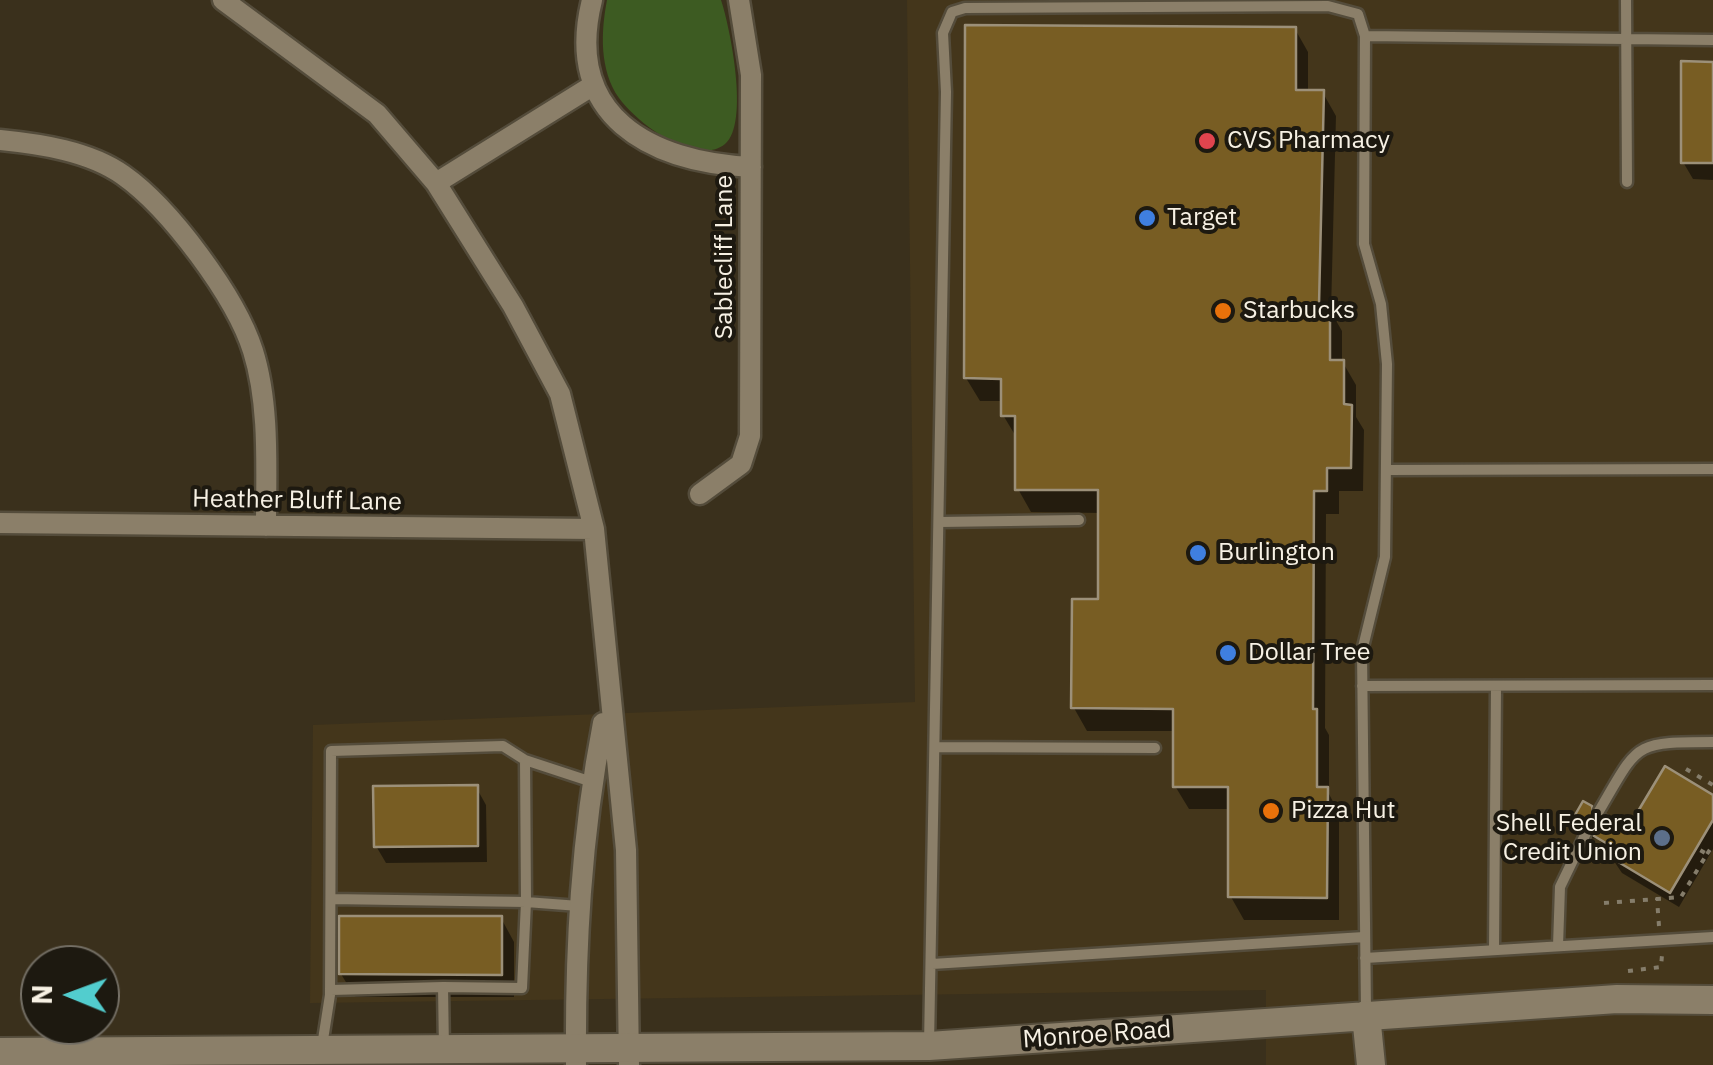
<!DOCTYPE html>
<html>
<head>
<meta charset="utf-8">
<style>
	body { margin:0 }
	#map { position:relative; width:1713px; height:1065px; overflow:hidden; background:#3a301c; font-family:"IBM Plex Sans",sans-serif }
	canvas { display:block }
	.north { position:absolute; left:20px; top:945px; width:100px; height:100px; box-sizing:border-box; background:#1d1910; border:2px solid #746f65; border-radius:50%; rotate:271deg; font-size:28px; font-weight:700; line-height:40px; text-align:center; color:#f7f1e4 }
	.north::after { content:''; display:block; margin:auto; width:35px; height:45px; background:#52cdce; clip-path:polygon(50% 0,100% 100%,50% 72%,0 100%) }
</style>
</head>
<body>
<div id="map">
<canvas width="1713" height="1065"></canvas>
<div class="north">N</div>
</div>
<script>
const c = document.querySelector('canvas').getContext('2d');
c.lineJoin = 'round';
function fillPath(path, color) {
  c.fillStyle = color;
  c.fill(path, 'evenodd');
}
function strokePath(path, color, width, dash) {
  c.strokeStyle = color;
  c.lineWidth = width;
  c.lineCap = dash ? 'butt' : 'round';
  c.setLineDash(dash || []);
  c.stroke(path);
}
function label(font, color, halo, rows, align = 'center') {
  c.font = font + ' "IBM Plex Sans",sans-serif';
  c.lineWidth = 8;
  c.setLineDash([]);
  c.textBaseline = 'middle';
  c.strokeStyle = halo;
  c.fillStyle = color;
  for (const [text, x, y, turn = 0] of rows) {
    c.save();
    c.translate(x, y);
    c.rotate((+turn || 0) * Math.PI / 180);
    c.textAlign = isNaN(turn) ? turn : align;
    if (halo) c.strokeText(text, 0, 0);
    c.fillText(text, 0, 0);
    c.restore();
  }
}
const built = new Path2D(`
	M 907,0 L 1713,0 L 1713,1065 L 1266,1065 L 1266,990 L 310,1003 L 313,725 L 915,702 Z`);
const green = new Path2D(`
	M 607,0 L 721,0 C 730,27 750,124 725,144 C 695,168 636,122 619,98 C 599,70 601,31 607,0 Z`);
const shadow = new Path2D(`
	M 1295,29 L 1308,52 L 1308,93 L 1323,93 L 1336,116 L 1331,312 L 1342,331 L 1342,361 L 1356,385 L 1356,417 L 1364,430 L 1363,491 L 1339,491 L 1339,514 L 1326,514 L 1325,728 L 1329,735 L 1329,794 L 1339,813 L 1339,920 L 1244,920 L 1231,897 L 1231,809 L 1189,809 L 1175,786 L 1176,731 L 1087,731 L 1074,708 L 1100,601 L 1101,513 L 1031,512 L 1018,489 L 1018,440 L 1003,415 L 1004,401 L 980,401 L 966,378 Z
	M 1713,64 L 1713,180 L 1693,179 L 1683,162 Z
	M 476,787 L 486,805 L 487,862 L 386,863 L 376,846 Z
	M 1713,797 L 1713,849 L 1679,907 L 1622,873 L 1599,839 L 1583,837 L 1574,822 L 1590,808 L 1597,820 L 1629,832 Z
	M 501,918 L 514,942 L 514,997 L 355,997 L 341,974 Z`);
const building = new Path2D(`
	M 965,25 L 1296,27 L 1296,90 L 1324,90 L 1319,305 L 1330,306 L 1330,360 L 1344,360 L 1344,404 L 1352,405 L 1351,468 L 1327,468 L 1327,491 L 1314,491 L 1313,709 L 1317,709 L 1317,787 L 1328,787 L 1327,898 L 1228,897 L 1228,787 L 1173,787 L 1173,709 L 1071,708 L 1072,599 L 1098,599 L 1098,490 L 1015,490 L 1015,416 L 1001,416 L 1001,379 L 964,378 Z
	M 1681,61 L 1713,62 L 1713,163 L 1681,163 Z
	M 1665,766 L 1713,795 L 1713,820 L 1670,893 L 1610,857 L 1616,849 L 1594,836 L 1592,824 L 1579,827 L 1571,822 L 1583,801 L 1592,806 L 1594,818 L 1607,815 L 1628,828 Z
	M 478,785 L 478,846 L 374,847 L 373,786 Z
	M 339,916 L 502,916 L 502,975 L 339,974 Z`);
const path = new Path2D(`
	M 1686,769 L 1713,785
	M 1707,854 L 1713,845
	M 1604,903 L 1657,899
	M 1659,926 L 1657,899 L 1681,897 L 1707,854 L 1696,848
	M 1628,971 L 1661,967 L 1662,955`);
const lane = new Path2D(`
	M 1626,0 L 1627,182
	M 1365,36 L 1713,40
	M 1386,470 L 1713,469
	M 940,522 L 1079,520
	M 1362,686 L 1713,685
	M 936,747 L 1155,748
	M 525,760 L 526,902 L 579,906
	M 1599,811 C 1639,743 1632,742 1713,742
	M 331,899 L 526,902 L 522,988 L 443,987
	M 1558,946 L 1560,887 L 1587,831
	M 1494,950 L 1496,686
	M 1365,958 L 1713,937
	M 932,964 L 1364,937
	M 331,990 L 443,987 L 444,1049
	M 929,1045 L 946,92 L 943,33 L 952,12 L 965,8 L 1328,6 L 1358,14 L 1365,36 L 1364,244 L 1381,304 L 1387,364 L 1385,557 L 1362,651 L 1366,1012
	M 322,1046 L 330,995 L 331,751 L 503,746 L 525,760 L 592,782`);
const street = new Path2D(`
	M 223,0 L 377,114 L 436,183 L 513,306 L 560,394 L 594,529 L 626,850 L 629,1065
	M 592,0 C 563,116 650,162 751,167
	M 0,140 C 40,144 89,151 123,175 C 170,208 236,297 253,351 C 270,405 266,470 266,526
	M 436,183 L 592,86
	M 700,494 L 741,464 L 750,436 L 751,75 L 739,0
	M 0,523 L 594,529
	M 576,1065 C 575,949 581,837 603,723`);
const secondary = new Path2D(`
	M 1366,1015 L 1371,1065
	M 0,1052 L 929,1046 L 1617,999 L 1713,1000`);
const markers = [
	[1207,141,10,"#e0444e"],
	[1147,218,10,"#3f7fe0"],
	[1223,311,10,"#e8710a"],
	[1198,553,10,"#3f7fe0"],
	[1228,653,10,"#3f7fe0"],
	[1271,811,10,"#e8710a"],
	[1662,838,10,"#5c6f8a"]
];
const poiNames = [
	["CVS Pharmacy",1227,141],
	["Target",1167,218],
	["Starbucks",1243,311],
	["Burlington",1218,553],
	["Dollar Tree",1248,653],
	["Pizza Hut",1291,811],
	["Shell Federal",1642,824,"right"],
	["Credit Union",1642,853,"right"]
];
const streetNames = [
	["Sablecliff Lane",725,257,-90],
	["Heather Bluff Lane",297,501,1],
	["Monroe Road",1097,1035,-4]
];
fillPath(built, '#44361b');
fillPath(green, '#3d5b22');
fillPath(shadow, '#0007');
fillPath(building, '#785d23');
strokePath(building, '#9c9079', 2.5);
strokePath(lane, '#544c3b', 15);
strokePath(street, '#544c3b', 25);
strokePath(secondary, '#544c3b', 32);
strokePath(path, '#857d6b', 4, [5, 8]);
strokePath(lane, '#8b7f69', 10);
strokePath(street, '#8b7f69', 20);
strokePath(secondary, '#8b7f69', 28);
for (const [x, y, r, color] of markers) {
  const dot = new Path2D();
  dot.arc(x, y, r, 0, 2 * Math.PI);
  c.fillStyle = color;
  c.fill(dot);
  strokePath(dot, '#1d1910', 4);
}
label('25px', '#f7f1e4', '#1d1910', poiNames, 'left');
label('25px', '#f7f1e4', '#1d1910', streetNames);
</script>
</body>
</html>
